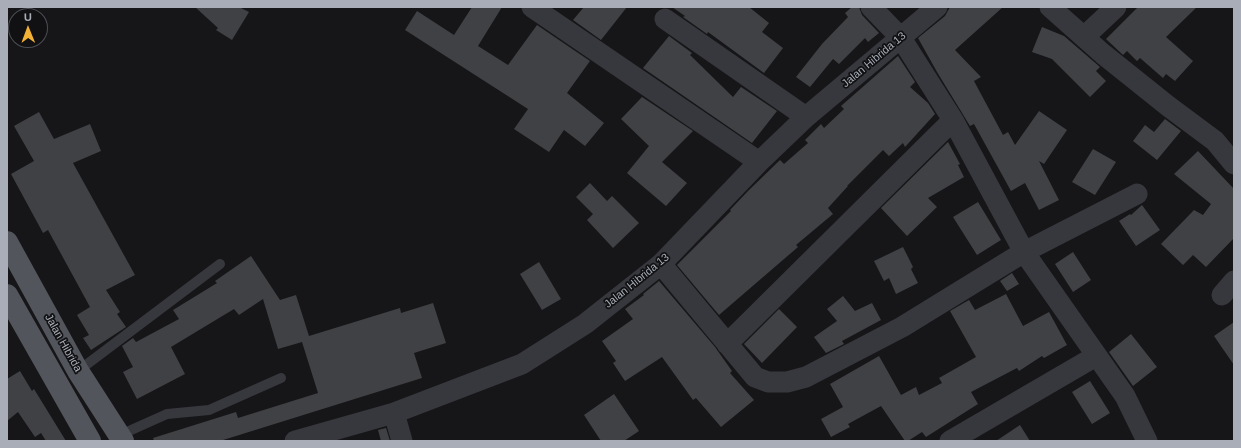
<!DOCTYPE html>
<html>
<head>
<meta charset="utf-8">
<style>
	body { margin:0 }
	#map { position:relative; width:1241px; height:448px; overflow:hidden; background:#161618; font-family:Helvetica,sans-serif }
	canvas { display:block }
	.frame { position:absolute; inset:0; border:8px solid #a8adb8; pointer-events:none }
	.north { position:absolute; left:8px; top:8px; width:40px; height:40px; box-sizing:border-box; background:#111113; border:1px solid #4d4f55; border-radius:50%; rotate:359deg; font-size:11px; font-weight:700; line-height:16px; text-align:center; color:#a8adb8 }
	.north::after { content:''; display:block; margin:auto; width:14px; height:18px; background:#f2b134; clip-path:polygon(50% 0,100% 100%,50% 72%,0 100%) }
</style>
</head>
<body>
<div id="map">
<canvas width="1241" height="448"></canvas>
<div class="frame"></div>
<div class="north">U</div>
</div>
<script>
const c = document.querySelector('canvas').getContext('2d');
c.lineJoin = 'round';
function fillPath(path, color) {
  c.fillStyle = color;
  c.fill(path, 'evenodd');
}
function strokePath(path, color, width, dash) {
  c.strokeStyle = color;
  c.lineWidth = width;
  c.lineCap = dash ? 'butt' : 'round';
  c.setLineDash(dash || []);
  c.stroke(path);
}
function label(font, color, halo, rows, align = 'center') {
  c.font = font + ' Helvetica,sans-serif';
  c.lineWidth = 3.5;
  c.setLineDash([]);
  c.textBaseline = 'middle';
  c.strokeStyle = halo;
  c.fillStyle = color;
  for (const [text, x, y, turn = 0] of rows) {
    c.save();
    c.translate(x, y);
    c.rotate((+turn || 0) * Math.PI / 180);
    c.textAlign = isNaN(turn) ? turn : align;
    if (halo) c.strokeText(text, 0, 0);
    c.fillText(text, 0, 0);
    c.restore();
  }
}
const building = new Path2D(`
	M 195,7 L 239,7 L 249,12 L 232,40 L 216,30 L 218,28 Z
	M 472,7 L 502,7 L 478,46 L 508,65 L 537,25 L 590,61 L 567,93 L 604,123 L 585,146 L 564,130 L 549,152 L 514,129 L 528,109 L 405,30 L 417,11 L 454,35 Z
	M 584,7 L 627,7 L 601,40 L 573,20 Z
	M 672,7 L 749,7 L 769,23 L 762,32 L 783,48 L 764,73 L 708,32 L 707,34 L 683,17 L 685,16 Z
	M 852,7 L 859,7 L 862,15 L 879,33 L 868,42 L 865,38 L 839,64 L 833,59 L 810,87 L 796,77 L 822,44 L 848,17 L 845,13 Z
	M 950,7 L 1003,7 L 955,50 L 981,77 L 974,81 L 1003,135 L 1008,132 L 1015,145 L 1039,111 L 1067,130 L 1044,164 L 1039,161 L 1059,200 L 1039,210 L 1025,183 L 1011,191 L 974,124 L 970,126 L 937,72 L 918,38 L 945,16 Z
	M 1138,7 L 1197,7 L 1166,37 L 1193,61 L 1175,81 L 1166,74 L 1163,78 L 1140,58 L 1137,61 L 1127,51 L 1123,55 L 1106,39 Z
	M 1042,27 L 1064,36 L 1100,67 L 1096,71 L 1106,81 L 1090,97 L 1052,59 L 1032,52 Z
	M 669,36 L 692,53 L 690,55 L 733,97 L 741,87 L 777,111 L 752,143 L 643,68 Z
	M 898,56 L 915,82 L 910,87 L 928,103 L 935,114 L 905,147 L 903,143 L 889,156 L 883,150 L 847,186 L 848,186 L 828,208 L 833,214 L 796,245 L 798,247 L 719,315 L 677,265 L 731,211 L 730,210 L 748,191 L 780,160 L 784,164 L 808,143 L 805,140 L 821,124 L 824,128 L 844,109 L 841,106 Z
	M 642,97 L 693,131 L 662,162 L 687,183 L 666,206 L 627,173 L 649,146 L 621,119 Z
	M 39,112 L 54,139 L 90,124 L 101,151 L 73,163 L 135,275 L 106,290 L 120,312 L 117,314 L 126,327 L 91,350 L 83,338 L 89,335 L 77,315 L 90,307 L 48,230 L 43,233 L 11,174 L 34,161 L 14,126 Z
	M 1165,119 L 1181,131 L 1157,160 L 1133,141 L 1145,125 L 1154,132 Z
	M 948,142 L 960,164 L 958,165 L 964,177 L 928,198 L 937,207 L 907,236 L 881,208 Z
	M 1093,149 L 1116,162 L 1095,195 L 1072,182 Z
	M 1198,151 L 1234,189 L 1234,238 L 1206,267 L 1193,255 L 1183,265 L 1161,244 L 1194,210 L 1203,215 L 1211,204 L 1174,174 Z
	M 590,183 L 607,201 L 612,196 L 639,223 L 613,248 L 587,220 L 593,214 L 576,197 Z
	M 978,202 L 1001,240 L 977,255 L 953,217 Z
	M 1142,205 L 1160,230 L 1136,246 L 1119,221 L 1130,214 L 1131,215 Z
	M 903,247 L 913,267 L 911,269 L 918,283 L 896,294 L 889,278 L 884,281 L 874,261 Z
	M 1073,252 L 1091,280 L 1073,292 L 1055,264 Z
	M 251,256 L 280,300 L 296,295 L 309,336 L 400,308 L 401,313 L 433,303 L 446,343 L 414,353 L 422,378 L 220,441 L 154,441 L 153,438 L 236,412 L 238,418 L 318,393 L 302,342 L 278,349 L 263,299 L 239,315 L 234,309 L 171,347 L 185,374 L 137,399 L 123,372 L 133,367 L 122,346 L 133,338 L 136,342 L 179,319 L 173,310 L 217,283 L 215,281 Z
	M 539,262 L 561,299 L 542,310 L 520,274 Z
	M 1012,273 L 1019,284 L 1007,291 L 1000,281 Z
	M 659,281 L 715,347 L 732,371 L 730,373 L 754,400 L 721,427 L 696,398 L 693,400 L 662,357 L 625,381 L 613,363 L 616,361 L 602,341 L 633,319 L 625,309 L 644,295 L 643,294 Z
	M 1006,294 L 1023,326 L 1049,312 L 1067,345 L 1044,358 L 1042,356 L 1019,371 L 1017,368 L 971,392 L 978,404 L 926,437 L 922,432 L 908,441 L 905,441 L 881,406 L 848,424 L 850,427 L 831,437 L 821,419 L 843,407 L 830,384 L 879,356 L 901,395 L 916,387 L 919,395 L 942,383 L 939,378 L 976,357 L 950,311 L 969,300 L 975,310 Z
	M 843,296 L 855,311 L 872,303 L 881,320 L 842,341 L 844,344 L 826,353 L 814,337 L 837,321 L 827,309 Z
	M 779,309 L 797,327 L 762,363 L 744,344 Z
	M 1234,322 L 1234,365 L 1214,336 Z
	M 1131,334 L 1157,367 L 1133,386 L 1109,352 Z
	M 20,371 L 32,391 L 34,389 L 66,441 L 46,441 L 41,433 L 35,437 L 18,412 L 7,421 L 7,379 Z
	M 1090,381 L 1110,413 L 1092,424 L 1072,392 Z
	M 614,394 L 639,431 L 624,441 L 601,441 L 584,415 Z
	M 1020,425 L 1030,441 L 996,441 Z
	M 386,428 L 390,441 L 381,441 L 378,430 Z`);
const lane = new Path2D(`
	M 78,371 L 220,264
	M 120,435 L 167,414 L 209,410 L 281,378`);
const street = new Path2D(`
	M 532,7 L 759,162
	M 871,7 L 901,38 L 953,120 L 1024,252 L 1125,396 L 1147,441
	M 1050,7 L 1103,54 L 1168,106 L 1215,141 L 1234,164
	M 665,19 L 806,117
	M 1084,37 L 1116,7
	M 661,264 L 755,377 L 768,382 L 787,382 L 806,377 L 902,327 L 1024,252 L 1137,194
	M 1222,295 L 1234,281
	M 727,344 L 953,120
	M 394,413 L 402,441
	M 295,441 L 394,413 L 522,364 L 585,324 L 661,264 L 759,162 L 806,117 L 937,7
	M 950,441 L 1096,356`);
const primary = new Path2D(`
	M 7,242 L 78,371 L 123,441
	M 7,295 L 90,441`);
const streetNames = [
	["Jalan Hibrida 13",874,60,-40],
	["Jalan Hibrida 13",637,281,-39],
	["Jalan Hibrida",63,343,61]
];
fillPath(building, '#404145');
strokePath(lane, '#37383d', 10);
strokePath(street, '#37383d', 21);
strokePath(primary, '#53555c', 22);
label('11px', '#a8adb8', '#111113', streetNames);
</script>
</body>
</html>
